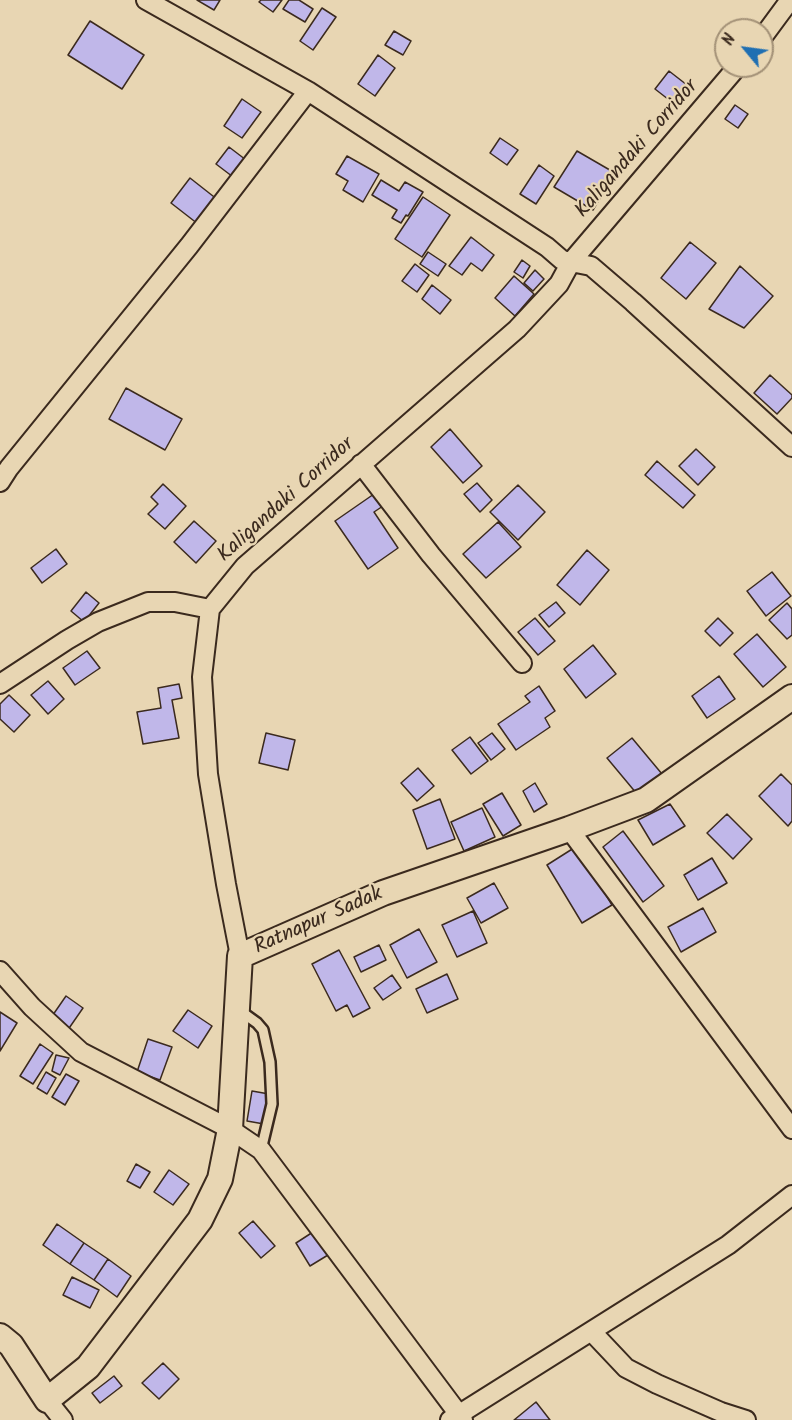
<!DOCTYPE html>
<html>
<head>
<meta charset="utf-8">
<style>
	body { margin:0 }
	#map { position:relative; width:792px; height:1420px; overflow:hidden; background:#e8d6b3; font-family:Kalam,sans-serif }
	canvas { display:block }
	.north { position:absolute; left:714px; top:18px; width:60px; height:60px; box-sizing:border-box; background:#e8d6b3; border:2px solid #a39177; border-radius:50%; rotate:299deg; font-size:16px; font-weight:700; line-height:24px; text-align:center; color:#3b2a1e }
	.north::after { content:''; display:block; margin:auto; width:21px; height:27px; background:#1f6fb2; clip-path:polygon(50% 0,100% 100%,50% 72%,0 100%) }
</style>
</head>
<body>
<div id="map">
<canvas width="792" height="1420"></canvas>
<div class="north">N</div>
</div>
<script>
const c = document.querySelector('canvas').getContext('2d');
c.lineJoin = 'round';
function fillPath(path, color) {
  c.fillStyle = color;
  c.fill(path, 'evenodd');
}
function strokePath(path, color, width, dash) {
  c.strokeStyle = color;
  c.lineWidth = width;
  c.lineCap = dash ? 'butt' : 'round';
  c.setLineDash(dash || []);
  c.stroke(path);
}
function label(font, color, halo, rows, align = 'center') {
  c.font = font + ' Kalam,sans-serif';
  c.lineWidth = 4.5;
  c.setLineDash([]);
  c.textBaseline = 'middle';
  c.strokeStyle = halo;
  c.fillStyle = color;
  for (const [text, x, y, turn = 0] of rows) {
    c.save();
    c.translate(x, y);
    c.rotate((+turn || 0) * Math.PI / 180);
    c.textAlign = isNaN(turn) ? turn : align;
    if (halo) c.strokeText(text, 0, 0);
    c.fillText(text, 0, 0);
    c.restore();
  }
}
const building = new Path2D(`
	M 197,0 L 220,0 L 214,10 Z
	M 261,0 L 282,0 L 273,12 L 259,2 Z
	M 289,0 L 299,0 L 313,9 L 305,22 L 283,9 Z
	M 322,8 L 336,17 L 313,50 L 300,41 Z
	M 90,21 L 144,55 L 122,89 L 68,55 Z
	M 394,31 L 411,41 L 403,55 L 385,45 Z
	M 378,55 L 395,68 L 375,96 L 358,84 Z
	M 669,71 L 687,85 L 673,103 L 655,89 Z
	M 242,99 L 261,112 L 242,138 L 224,126 Z
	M 735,105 L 748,114 L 738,128 L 725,119 Z
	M 500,138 L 518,150 L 507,165 L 490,153 Z
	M 229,147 L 250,163 L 237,180 L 216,164 Z
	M 577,151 L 615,173 L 593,210 L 554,187 Z
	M 347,156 L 379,174 L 363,202 L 343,190 L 348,181 L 336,174 Z
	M 539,165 L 554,176 L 536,204 L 520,194 Z
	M 190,178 L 218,200 L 198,224 L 171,203 Z
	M 381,180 L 399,191 L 405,182 L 423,192 L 408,216 L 406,215 L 401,223 L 392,218 L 397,210 L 372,195 Z
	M 423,197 L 450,215 L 422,257 L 395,239 Z
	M 471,237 L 494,255 L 482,271 L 471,263 L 462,275 L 449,266 Z
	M 690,242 L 716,263 L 686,299 L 661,278 Z
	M 428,252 L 446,264 L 438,276 L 420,264 Z
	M 522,260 L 530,266 L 523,278 L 514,272 Z
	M 415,264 L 429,275 L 417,292 L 402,281 Z
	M 740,266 L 773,296 L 744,328 L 709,309 Z
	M 535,270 L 544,279 L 533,291 L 524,283 Z
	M 514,276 L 534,294 L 515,316 L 495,298 Z
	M 432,285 L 451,300 L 440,314 L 422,299 Z
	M 770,375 L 792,395 L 792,398 L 777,414 L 754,393 Z
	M 126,388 L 182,419 L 165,450 L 109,419 Z
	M 450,429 L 482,466 L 463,483 L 431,447 Z
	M 696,449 L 715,467 L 698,485 L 679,466 Z
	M 657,461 L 695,495 L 683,508 L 645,475 Z
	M 477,483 L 492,500 L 480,512 L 464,494 Z
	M 163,484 L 186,506 L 165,529 L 148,514 L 158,504 L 151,497 Z
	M 518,485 L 545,512 L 518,540 L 490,512 Z
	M 374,494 L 383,506 L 374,512 L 398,548 L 368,569 L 335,521 Z
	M 194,521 L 216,541 L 196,563 L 174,542 Z
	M 498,522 L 521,547 L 486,578 L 463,554 Z
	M 56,549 L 67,564 L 42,583 L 31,568 Z
	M 587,550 L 609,570 L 580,605 L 557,585 Z
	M 772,572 L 791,596 L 766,616 L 747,591 Z
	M 86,592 L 99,603 L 84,622 L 71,611 Z
	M 556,602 L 565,613 L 549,627 L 539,615 Z
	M 787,603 L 792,609 L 792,635 L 787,639 L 769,620 Z
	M 535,618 L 555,641 L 538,655 L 518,632 Z
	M 718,618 L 733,633 L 720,646 L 705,631 Z
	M 757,634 L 786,667 L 763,687 L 734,654 Z
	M 593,645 L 616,674 L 586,698 L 564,669 Z
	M 87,651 L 100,668 L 75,685 L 63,668 Z
	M 719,676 L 735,699 L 707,718 L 692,696 Z
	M 48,681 L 64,699 L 48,714 L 31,695 Z
	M 179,684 L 182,698 L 172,700 L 179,738 L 143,744 L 137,712 L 161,708 L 158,688 Z
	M 539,686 L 555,711 L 545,718 L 550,727 L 516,750 L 498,724 L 530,702 L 525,696 Z
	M 9,695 L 30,715 L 14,732 L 0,719 L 0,704 Z
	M 266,733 L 295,740 L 288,770 L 259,763 Z
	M 492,733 L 505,749 L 491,760 L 478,743 Z
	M 470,737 L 488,761 L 471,774 L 452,750 Z
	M 632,738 L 662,774 L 637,794 L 607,758 Z
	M 418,768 L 434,786 L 417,801 L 401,783 Z
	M 781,774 L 792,785 L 792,821 L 788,826 L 759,796 Z
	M 535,783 L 547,804 L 534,812 L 523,791 Z
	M 502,793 L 521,825 L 503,836 L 483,804 Z
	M 440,799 L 455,839 L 427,849 L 413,810 Z
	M 670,804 L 685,826 L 653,845 L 638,820 Z
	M 482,808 L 495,837 L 464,851 L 451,822 Z
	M 727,814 L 752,839 L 733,859 L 707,833 Z
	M 623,831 L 664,886 L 643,902 L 603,847 Z
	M 577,846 L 612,905 L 582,923 L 547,865 Z
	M 712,858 L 727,883 L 698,900 L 684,875 Z
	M 494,883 L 508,908 L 481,923 L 467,898 Z
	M 703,908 L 716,932 L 681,952 L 668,927 Z
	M 473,911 L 487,943 L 457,957 L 442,925 Z
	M 419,929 L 437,962 L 407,978 L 390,945 Z
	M 379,945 L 386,960 L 361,972 L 354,957 Z
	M 339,950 L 370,1008 L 353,1017 L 347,1005 L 336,1011 L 312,964 Z
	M 447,974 L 458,999 L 427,1013 L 416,989 Z
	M 392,975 L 401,988 L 383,1000 L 374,988 Z
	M 66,996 L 83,1008 L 65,1034 L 48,1022 Z
	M 188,1010 L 212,1026 L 198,1048 L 173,1031 Z
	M 0,1012 L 17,1023 L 0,1051 Z
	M 148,1039 L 172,1047 L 160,1080 L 137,1072 Z
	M 40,1044 L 53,1053 L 33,1084 L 20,1076 Z
	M 56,1055 L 69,1058 L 60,1075 L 52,1071 Z
	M 46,1072 L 56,1078 L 47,1094 L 37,1088 Z
	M 66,1074 L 79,1081 L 65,1105 L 52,1097 Z
	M 252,1091 L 269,1094 L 264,1124 L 247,1121 Z
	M 136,1164 L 150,1172 L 140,1188 L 127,1181 Z
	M 169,1170 L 189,1184 L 173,1205 L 154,1192 Z
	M 253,1221 L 275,1246 L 261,1258 L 239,1233 Z
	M 57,1224 L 84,1243 L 70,1264 L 43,1245 Z
	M 313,1232 L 328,1255 L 310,1266 L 296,1243 Z
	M 84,1243 L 108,1259 L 94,1280 L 70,1264 Z
	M 108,1259 L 131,1276 L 117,1297 L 94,1280 Z
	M 72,1277 L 99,1290 L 90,1308 L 63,1295 Z
	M 163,1363 L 179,1379 L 159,1399 L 142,1383 Z
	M 114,1376 L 122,1386 L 100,1403 L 92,1393 Z
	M 536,1402 L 550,1420 L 514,1420 Z`);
const lane = new Path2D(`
	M 239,1010 L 257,1023 L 263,1030 L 270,1062 L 272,1104 L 261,1150`);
const street = new Path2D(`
	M 146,0 L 308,91 L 547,247 L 562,260 L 571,262 L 738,66
	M 762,38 L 790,0
	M 361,464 L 431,555 L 522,663
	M 0,482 L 9,468 L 189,246 L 308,91
	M 0,684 L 67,640 L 98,622 L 148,602 L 175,602 L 210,609
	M 569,829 L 792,1129
	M 240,956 L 226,884 L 208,774 L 202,677 L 210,609 L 245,566 L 517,329 L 559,284 L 571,262 L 591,266 L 633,302 L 792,447
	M 0,971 L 32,1007 L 81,1052 L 230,1129 L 261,1150 L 463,1420
	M 592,1332 L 626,1368 L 657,1384 L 721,1412 L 746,1420
	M 47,1400 L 63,1420
	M 450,1420 L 728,1245 L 792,1195`);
const secondary = new Path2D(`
	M 0,1336 L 11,1345 L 47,1400 L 88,1367 L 200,1220 L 220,1179 L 230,1129 L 240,956 L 383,893 L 569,829 L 646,800 L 792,697`);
const streetNames = [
	["Kaligandaki Corridor",638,150,-49],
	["Kaligandaki Corridor",287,501,-42],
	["Ratnapur Sadak",319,922,-24]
];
fillPath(building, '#c0b7e9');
strokePath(building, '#3b2a1e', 1.5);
strokePath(lane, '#3b2a1e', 14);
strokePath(street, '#3b2a1e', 22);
strokePath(secondary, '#3b2a1e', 28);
strokePath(lane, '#e8d6b3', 9);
strokePath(street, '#e8d6b3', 18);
strokePath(secondary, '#e8d6b3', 24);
label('21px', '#3b2a1e', '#e8d6b3', streetNames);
</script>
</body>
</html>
